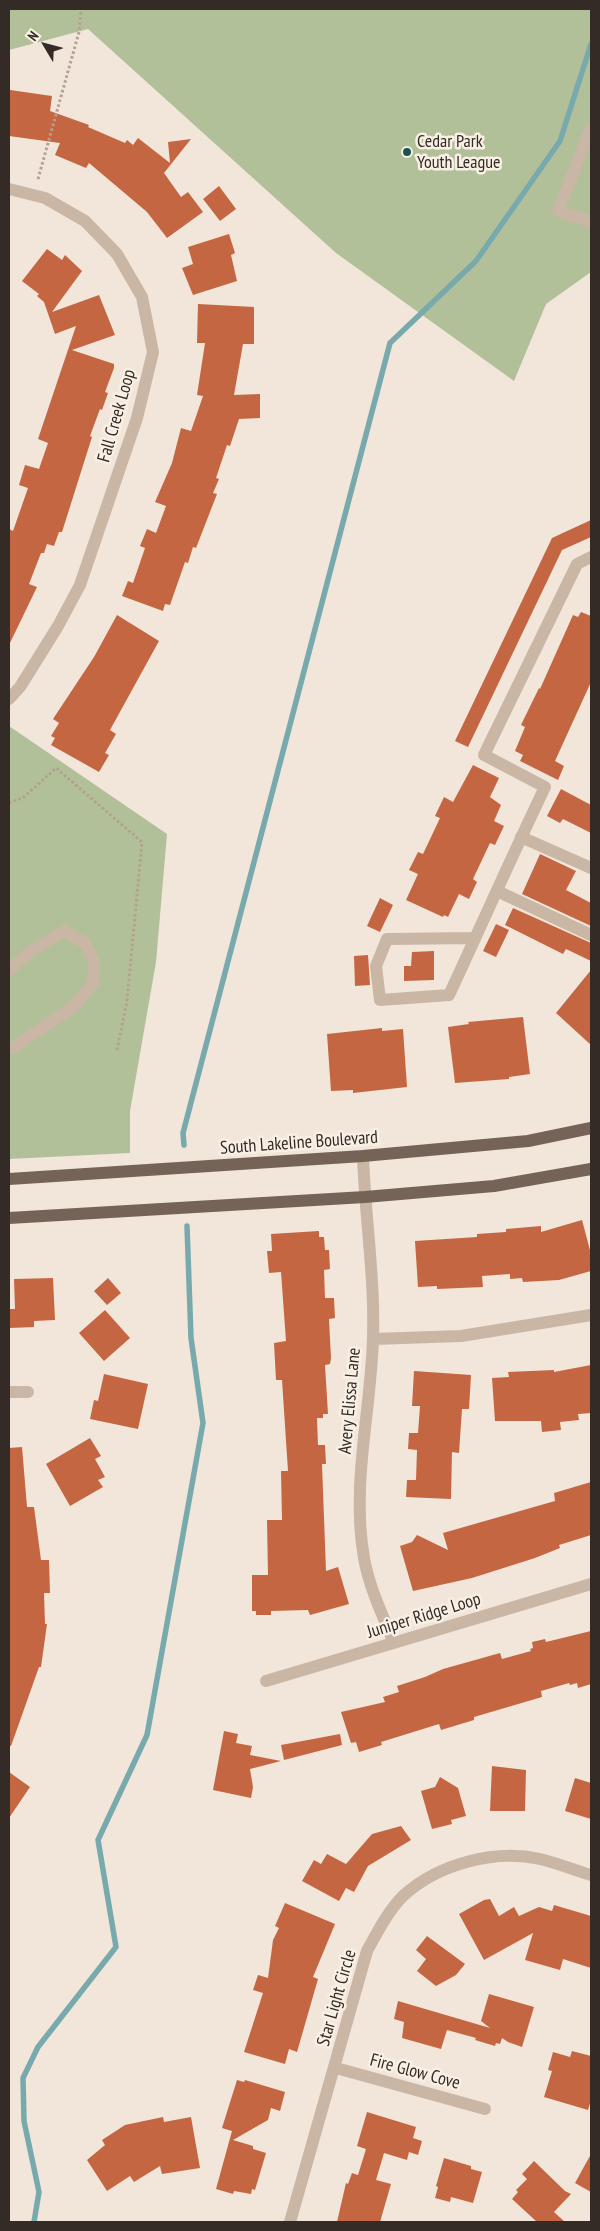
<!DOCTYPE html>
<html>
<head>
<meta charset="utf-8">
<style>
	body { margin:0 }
	#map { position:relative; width:600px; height:2231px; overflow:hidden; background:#f1e6d9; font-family:"PT Sans Narrow",sans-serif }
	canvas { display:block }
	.frame { position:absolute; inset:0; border:10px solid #352b26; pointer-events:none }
	.north { position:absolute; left:20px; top:20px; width:50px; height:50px; -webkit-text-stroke:4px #f9f0e5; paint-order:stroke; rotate:307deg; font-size:14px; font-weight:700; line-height:20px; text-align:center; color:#352b26 }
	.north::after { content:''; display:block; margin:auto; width:18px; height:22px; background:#352b26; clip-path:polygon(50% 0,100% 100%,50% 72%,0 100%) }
</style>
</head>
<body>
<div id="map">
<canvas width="600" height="2231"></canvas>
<div class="frame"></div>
<div class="north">N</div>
</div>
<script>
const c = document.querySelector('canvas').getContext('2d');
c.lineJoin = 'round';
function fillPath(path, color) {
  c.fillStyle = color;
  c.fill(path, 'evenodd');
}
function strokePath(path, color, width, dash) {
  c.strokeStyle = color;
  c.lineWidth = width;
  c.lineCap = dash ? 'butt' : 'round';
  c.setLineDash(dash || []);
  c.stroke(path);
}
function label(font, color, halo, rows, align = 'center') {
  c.font = font + ' "PT Sans Narrow",sans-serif';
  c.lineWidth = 5;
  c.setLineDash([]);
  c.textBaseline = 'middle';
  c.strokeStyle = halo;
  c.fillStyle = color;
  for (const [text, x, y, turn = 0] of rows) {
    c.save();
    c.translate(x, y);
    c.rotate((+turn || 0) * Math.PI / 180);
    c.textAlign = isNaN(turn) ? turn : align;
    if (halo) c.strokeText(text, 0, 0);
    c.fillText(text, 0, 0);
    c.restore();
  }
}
const green = new Path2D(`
	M 9,9 L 591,9 L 591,272 L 546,304 L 514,381 L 336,253 L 88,29 L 9,50 Z
	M 9,726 L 167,834 L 156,962 L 130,1111 L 130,1153 L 9,1159 Z`);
const stream = new Path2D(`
	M 184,1145 L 183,1133 L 390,343 L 476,261 L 560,141 L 591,44
	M 34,2222 L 39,2192 L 24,2121 L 23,2078 L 38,2047 L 116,1947 L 98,1840 L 147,1735 L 203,1423 L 191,1338 L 187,1226`);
const building = new Path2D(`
	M 10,90 L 52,96 L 50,111 L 89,125 L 88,127 L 125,143 L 127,140 L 133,145 L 138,138 L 170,163 L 168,142 L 191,139 L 164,173 L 181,197 L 188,192 L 203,212 L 167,238 L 147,212 L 89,163 L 86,168 L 55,155 L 60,143 L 9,136 Z
	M 219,186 L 236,209 L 220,221 L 203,199 Z
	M 229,234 L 235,253 L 231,255 L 237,281 L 193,295 L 182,268 L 193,264 L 188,247 Z
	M 47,249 L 62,260 L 65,255 L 82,271 L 52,312 L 99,295 L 115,335 L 72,350 L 114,364 L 114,368 L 105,392 L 108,393 L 102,410 L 100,409 L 90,436 L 92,437 L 62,532 L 59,532 L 54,546 L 47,544 L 44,553 L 41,553 L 29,584 L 37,587 L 9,645 L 9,529 L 13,531 L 28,488 L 19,485 L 25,465 L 39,469 L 48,443 L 38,439 L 76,326 L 55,334 L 44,302 L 37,296 L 39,294 L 22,281 Z
	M 198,304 L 254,307 L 254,344 L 243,344 L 234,395 L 260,394 L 260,418 L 239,419 L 230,446 L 227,445 L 216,478 L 219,479 L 213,493 L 217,494 L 196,548 L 193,547 L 188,563 L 185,562 L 170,605 L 165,604 L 163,611 L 122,596 L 128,581 L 133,583 L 145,548 L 140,546 L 147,529 L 156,533 L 166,506 L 155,502 L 172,463 L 181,428 L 191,431 L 203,396 L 197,395 L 205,343 L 197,343 Z
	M 591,520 L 591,537 L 562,550 L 468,747 L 455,741 L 552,538 Z
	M 581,612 L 591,616 L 591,682 L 555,761 L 564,766 L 558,780 L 520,761 L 523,755 L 515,751 L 525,727 L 521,725 L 539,688 L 540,689 L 573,615 L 578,617 Z
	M 117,615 L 159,641 L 110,730 L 116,734 L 105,753 L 109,755 L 99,772 L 51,745 L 55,738 L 51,736 L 59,723 L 53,719 L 94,657 Z
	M 473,765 L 499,778 L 490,797 L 501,805 L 494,821 L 504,826 L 495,845 L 490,843 L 473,879 L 477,882 L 469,899 L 459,894 L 448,917 L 444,915 L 443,917 L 406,900 L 418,874 L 409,870 L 418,852 L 423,854 L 440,818 L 435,816 L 444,797 L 453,802 Z
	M 561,789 L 591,805 L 591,833 L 563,819 L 560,823 L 547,816 Z
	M 540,854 L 576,871 L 566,890 L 591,903 L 591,926 L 522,894 Z
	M 380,898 L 393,905 L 380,932 L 367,926 Z
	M 513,908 L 591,943 L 591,961 L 566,949 L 563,954 L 505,925 Z
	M 496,924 L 509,930 L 496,957 L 483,951 Z
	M 434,951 L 434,980 L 404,981 L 404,966 L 411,966 L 412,952 Z
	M 368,955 L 370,985 L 355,986 L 354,956 Z
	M 591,970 L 591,1045 L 556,1013 Z
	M 523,1017 L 530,1074 L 509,1077 L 509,1079 L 455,1083 L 448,1027 L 469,1024 L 468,1022 Z
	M 382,1028 L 382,1031 L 403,1029 L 407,1087 L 353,1093 L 353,1090 L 331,1091 L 327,1034 Z
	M 582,1220 L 591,1254 L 591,1271 L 559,1280 L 523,1282 L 522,1278 L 510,1279 L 510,1274 L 482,1276 L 483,1287 L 437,1289 L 437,1286 L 418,1287 L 415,1241 L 477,1237 L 477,1234 L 506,1232 L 506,1229 L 541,1226 L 541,1232 Z
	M 319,1231 L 319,1237 L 324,1237 L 325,1250 L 329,1250 L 330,1269 L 324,1270 L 325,1298 L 334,1298 L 335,1318 L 329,1319 L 331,1358 L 330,1364 L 325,1365 L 328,1414 L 323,1414 L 323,1418 L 317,1418 L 318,1445 L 325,1445 L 326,1464 L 322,1464 L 326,1571 L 338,1567 L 349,1604 L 310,1615 L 308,1610 L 271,1611 L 271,1615 L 256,1615 L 256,1611 L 252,1611 L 252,1575 L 268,1575 L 267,1520 L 282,1520 L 281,1471 L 288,1471 L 282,1380 L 276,1380 L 274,1343 L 286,1341 L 281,1272 L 269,1273 L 267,1251 L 272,1251 L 271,1234 Z
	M 53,1278 L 55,1320 L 34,1321 L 34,1327 L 10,1328 L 10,1309 L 15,1309 L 14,1279 Z
	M 108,1278 L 121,1293 L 107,1305 L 94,1291 Z
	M 105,1310 L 130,1338 L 104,1361 L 79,1333 Z
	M 591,1365 L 591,1413 L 578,1414 L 579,1420 L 560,1422 L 561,1430 L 542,1432 L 541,1421 L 495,1421 L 492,1378 L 509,1377 L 508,1372 L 554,1370 L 554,1372 Z
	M 414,1371 L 471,1375 L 469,1409 L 462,1409 L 459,1453 L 452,1452 L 451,1499 L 406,1497 L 407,1480 L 416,1480 L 417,1450 L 408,1449 L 409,1433 L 418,1433 L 420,1406 L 412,1406 Z
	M 104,1374 L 148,1384 L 138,1429 L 90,1419 L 94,1400 L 98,1401 Z
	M 90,1438 L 101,1456 L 95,1459 L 105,1477 L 98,1480 L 103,1487 L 70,1506 L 46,1464 Z
	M 22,1447 L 27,1507 L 34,1507 L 41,1560 L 49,1560 L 50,1593 L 44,1593 L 45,1624 L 47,1624 L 41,1667 L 39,1667 L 11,1746 L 9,1746 L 9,1448 Z
	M 591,1482 L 591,1535 L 559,1545 L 560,1548 L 535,1558 L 472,1578 L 413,1591 L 400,1546 L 412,1542 L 417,1535 L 448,1550 L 443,1533 L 555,1501 L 554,1493 Z
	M 591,1631 L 591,1684 L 578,1688 L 577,1683 L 570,1685 L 569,1683 L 541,1691 L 542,1697 L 474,1717 L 474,1720 L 441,1730 L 439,1724 L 381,1742 L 382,1745 L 359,1752 L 356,1742 L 351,1743 L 341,1712 L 385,1702 L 383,1697 L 399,1692 L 397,1686 L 425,1677 L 443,1669 L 500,1653 L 502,1659 L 531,1651 L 530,1649 L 533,1648 L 532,1642 L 545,1639 L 546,1642 Z
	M 224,1731 L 238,1734 L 236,1743 L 252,1746 L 250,1755 L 281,1761 L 250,1769 L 253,1787 L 251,1798 L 213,1790 Z
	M 340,1734 L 342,1745 L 284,1760 L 281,1745 Z
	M 492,1766 L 526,1770 L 525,1811 L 490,1811 Z
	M 9,1772 L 30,1787 L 9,1818 Z
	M 440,1777 L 458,1788 L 466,1816 L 451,1820 L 452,1824 L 432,1829 L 421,1791 L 435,1787 Z
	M 575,1778 L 591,1783 L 591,1819 L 565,1811 Z
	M 401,1826 L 411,1840 L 368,1866 L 354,1892 L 346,1888 L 339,1901 L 302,1881 L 314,1860 L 321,1864 L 327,1854 L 346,1864 L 372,1834 Z
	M 490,1899 L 499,1916 L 514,1907 L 519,1916 L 539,1907 L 552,1911 L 554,1905 L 591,1916 L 591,1968 L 563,1959 L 560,1970 L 525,1960 L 533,1933 L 484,1960 L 459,1914 L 484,1900 Z
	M 285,1903 L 335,1924 L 313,1977 L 318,1979 L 297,2052 L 289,2049 L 285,2064 L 244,2052 L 263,1993 L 253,1990 L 258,1975 L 268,1978 L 273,1940 L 279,1928 L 275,1926 Z
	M 427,1936 L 465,1964 L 456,1975 L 436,1986 L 417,1971 L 426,1959 L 416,1950 Z
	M 489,1994 L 534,2007 L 522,2047 L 508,2042 L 502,2038 L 500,2044 L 496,2043 L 495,2046 L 475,2040 L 476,2038 L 447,2030 L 441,2049 L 402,2038 L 404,2022 L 394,2019 L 398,2001 L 490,2028 L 481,2021 Z
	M 572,2051 L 591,2056 L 591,2100 L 588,2110 L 544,2097 L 552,2071 L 548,2070 L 553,2052 L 570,2057 Z
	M 237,2080 L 244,2082 L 245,2080 L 285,2092 L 280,2111 L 271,2108 L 268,2120 L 233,2140 L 253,2146 L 253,2149 L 266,2153 L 255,2190 L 252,2189 L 251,2194 L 234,2191 L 233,2194 L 216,2189 L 232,2131 L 222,2128 Z
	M 367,2112 L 416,2127 L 413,2138 L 422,2141 L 418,2155 L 409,2152 L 407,2160 L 384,2153 L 376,2180 L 391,2184 L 380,2222 L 337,2222 L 346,2183 L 348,2184 L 352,2173 L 358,2175 L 366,2149 L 357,2146 Z
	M 163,2117 L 164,2122 L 191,2117 L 200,2168 L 162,2174 L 160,2166 L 134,2182 L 130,2176 L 107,2191 L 87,2160 L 105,2145 L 102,2140 L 125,2125 Z
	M 591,2154 L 591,2192 L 575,2183 Z
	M 444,2158 L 471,2166 L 471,2169 L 482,2172 L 473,2203 L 451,2197 L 450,2202 L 435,2198 L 438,2187 L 436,2186 Z
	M 534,2161 L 565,2191 L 571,2194 L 554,2212 L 565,2222 L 537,2222 L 512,2199 L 518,2192 L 516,2190 L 527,2179 L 522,2174 Z`);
const path = new Path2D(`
	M 38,179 L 79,32 L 81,9
	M 9,803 L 24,797 L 56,768 L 142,842 L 127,1001 L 117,1050`);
const minor = new Path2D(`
	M 591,128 L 558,211 L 591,222
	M 9,189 L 45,198 L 85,221 L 117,254 L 142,297 L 153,352 L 137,418 L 80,585 L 58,626 L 20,687 L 9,699
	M 521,837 L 591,868
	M 497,891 L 591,935
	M 475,938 L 387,939 L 376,966 L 380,1000 L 449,995 C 481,926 512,856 545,787 L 484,755 L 577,564 L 591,557
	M 9,970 L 28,953 L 64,931 L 85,943 L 94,961 L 93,983 L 75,1005 L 13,1048 L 9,1047
	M 363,1156 C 365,1217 375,1278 373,1338 C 371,1411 351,1485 364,1558 C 369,1587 383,1616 394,1643
	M 373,1339 L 461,1336 L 591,1315
	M 9,1392 L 28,1392
	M 266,1681 L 591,1584
	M 336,2068 L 485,2109
	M 290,2222 L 367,1951 C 377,1933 388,1911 403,1896 C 438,1864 494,1849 540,1859 C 557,1863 574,1870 591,1875`);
const major = new Path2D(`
	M 9,1179 L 363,1156 L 528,1141 L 591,1128
	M 9,1218 L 365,1197 L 494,1186 L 591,1169`);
const markers = [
	[407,152,5,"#1d5055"]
];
const poiNames = [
	["Cedar Park",417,142],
	["Youth League",417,163]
];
const streetNames = [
	["Fall Creek Loop",117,416,-74],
	["South Lakeline Boulevard",299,1143,-4],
	["Avery Elissa Lane",350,1401,-85],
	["Juniper Ridge Loop",424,1616,-17],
	["Star Light Circle",337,1998,-74],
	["Fire Glow Cove",415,2072,15]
];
fillPath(green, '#b2c099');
strokePath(stream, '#78aaad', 5.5);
fillPath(building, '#c56643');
strokePath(path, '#b4a090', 3, [2.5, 2.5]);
strokePath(minor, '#c9b6a5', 12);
strokePath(major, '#766358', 12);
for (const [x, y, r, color] of markers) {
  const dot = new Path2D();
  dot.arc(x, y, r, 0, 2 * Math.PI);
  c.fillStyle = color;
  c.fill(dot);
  strokePath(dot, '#f9f0e5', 2);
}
label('18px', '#352b26', '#f9f0e5', poiNames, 'left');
label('18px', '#352b26', '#f9f0e5', streetNames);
</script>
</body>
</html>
